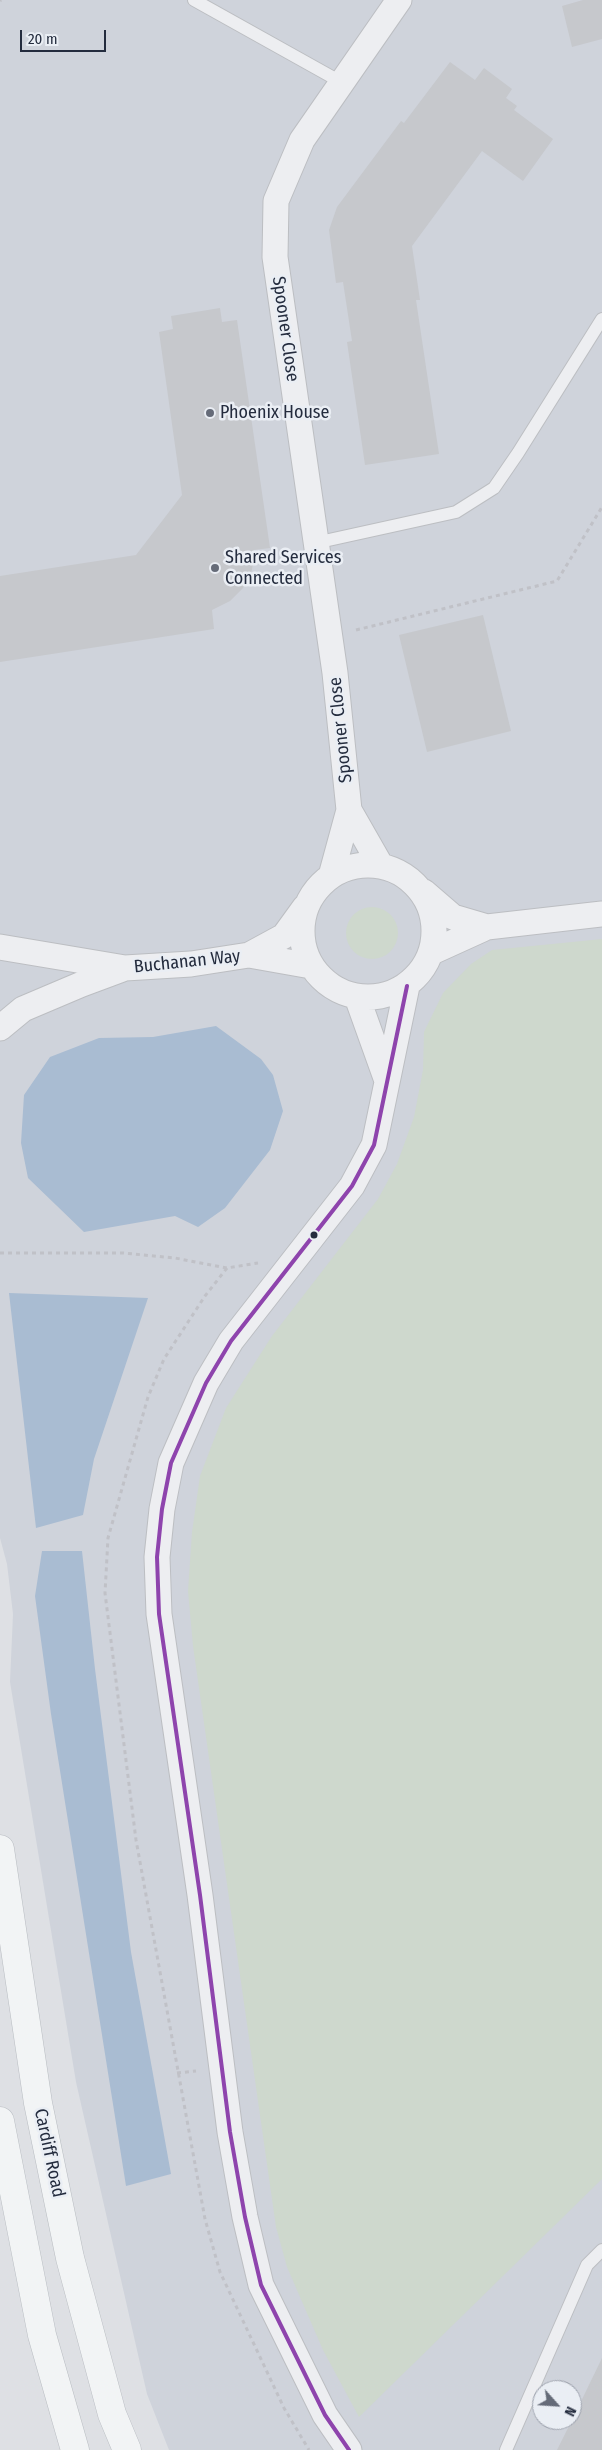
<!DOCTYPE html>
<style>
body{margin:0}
#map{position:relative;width:602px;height:2450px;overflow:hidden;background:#dee0e4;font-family:"Fira Sans Condensed",sans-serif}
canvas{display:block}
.north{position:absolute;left:532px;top:2380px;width:50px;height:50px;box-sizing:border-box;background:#eaeef4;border:1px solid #9ba0ab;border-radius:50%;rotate:116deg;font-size:14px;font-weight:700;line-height:20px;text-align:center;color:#242c3e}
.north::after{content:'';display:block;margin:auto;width:18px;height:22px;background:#656b78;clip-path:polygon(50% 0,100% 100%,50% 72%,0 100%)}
.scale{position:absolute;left:20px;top:30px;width:86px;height:22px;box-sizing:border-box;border:2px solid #242c3e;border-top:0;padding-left:6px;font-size:15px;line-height:18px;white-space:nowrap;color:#242c3e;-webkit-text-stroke:4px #eaeef4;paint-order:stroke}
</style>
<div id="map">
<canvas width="602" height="2450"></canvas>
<div class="north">N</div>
<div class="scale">20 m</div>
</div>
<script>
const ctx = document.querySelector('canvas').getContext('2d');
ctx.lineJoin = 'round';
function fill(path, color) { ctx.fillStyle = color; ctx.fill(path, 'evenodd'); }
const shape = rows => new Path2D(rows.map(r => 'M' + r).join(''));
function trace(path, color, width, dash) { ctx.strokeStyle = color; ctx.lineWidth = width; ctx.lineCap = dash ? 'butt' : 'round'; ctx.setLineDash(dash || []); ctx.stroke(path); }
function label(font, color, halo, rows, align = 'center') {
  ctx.font = font + ' "Fira Sans Condensed",sans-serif'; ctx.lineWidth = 5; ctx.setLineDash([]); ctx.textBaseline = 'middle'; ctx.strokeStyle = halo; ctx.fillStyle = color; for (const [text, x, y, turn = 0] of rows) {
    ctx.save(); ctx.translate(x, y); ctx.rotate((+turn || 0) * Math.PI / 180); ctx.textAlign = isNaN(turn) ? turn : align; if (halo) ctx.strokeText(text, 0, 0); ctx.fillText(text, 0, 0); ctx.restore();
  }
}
fill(shape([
 [0,0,602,0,602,2450,169,2450,147,2394,76,2082,10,1682,13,1614,7,1564,0,1538],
 [542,2390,572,2390,572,2420,542,2420]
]), '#cfd3db');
fill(shape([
 '346 933a26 26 0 1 1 52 0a26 26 0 1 1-52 0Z',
 [602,939,602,2179,359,2417,323,2350,287,2267,276,2227,193,1646,188,1591,192,1532,200,1476,226,1408,272,1336,378,1199,397,1164,414,1117,423,1070,424,1032,443,993,471,964,492,950]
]), '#ced8cd');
fill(shape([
 [216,1026,261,1059,273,1075,283,1111,270,1150,225,1208,198,1227,175,1216,84,1232,28,1178,21,1143,24,1095,50,1057,99,1038,153,1037],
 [9,1293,148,1298,94,1459,83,1515,36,1528],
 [42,1551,82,1551,95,1669,131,1952,171,2174,126,2186,51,1714,35,1596]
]), '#a9bcd2');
fill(shape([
 [583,0,602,0,602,39,572,47,562,6],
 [450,62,475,80,484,68,512,89,506,98,517,106,514,110,553,139,523,181,482,151,412,246,420,300,416,300,439,454,365,465,347,342,352,341,343,282,336,283,329,230,337,207,401,121,404,123],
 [220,308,222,322,237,320,270,548,254,550,252,570,243,588,230,601,212,610,214,629,0,662,0,576,136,555,182,495,159,332,173,329,171,316],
 [483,615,511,731,427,752,399,635],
 [602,2358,602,2450,557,2450,572,2420]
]), '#c6c8cc');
const lane = shape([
 [194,0,341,82],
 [315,543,456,512,494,488,518,453,602,319],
 [506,2450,587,2265,602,2250]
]);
const street = shape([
 [349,810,381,866],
 '302 931a66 66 0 1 1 132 0a66 66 0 1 1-132 0Z',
 [331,876,349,810,335,673,275,257,276,201,302,140,399,0],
 [424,892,453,917,487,927],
 [0,947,125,968,191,964,249,955,284,936,305,907],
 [432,952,487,927,602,914],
 [249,955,311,966],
 [357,997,386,1078],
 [0,1028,23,1009,82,984,125,968],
 [349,2450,325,2415,261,2285,245,2217,230,2132,200,1895,159,1614,157,1557,162,1509,171,1463,206,1383,231,1341,352,1186,374,1145,407,986]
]);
const primary = shape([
 [0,1849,38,2103,70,2258,112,2414,127,2450],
 [0,2121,42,2335,75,2450]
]);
trace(lane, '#bcbec2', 14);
trace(street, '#bcbec2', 27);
trace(primary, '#b9bdc2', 29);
trace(shape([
 [0,1,1,0],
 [356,630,557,581,602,507],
 [0,1253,123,1253,175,1258,227,1268,258,1263],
 [227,1268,205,1296,164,1359,148,1397,108,1538,105,1593,136,1840,205,2219,220,2272,284,2408,309,2450],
 [177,2073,196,2071]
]), '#c0c1c7', 3, [4, 4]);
trace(lane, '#edeef1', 12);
trace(street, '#edeef1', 25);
trace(primary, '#f2f4f5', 28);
trace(shape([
 [349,2450,325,2415,261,2285,245,2217,230,2132,200,1895,159,1614,157,1557,162,1509,171,1463,206,1383,231,1341,352,1186,374,1145,407,986]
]), '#8e44ad', 4);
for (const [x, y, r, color] of [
 [210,413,5,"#656b78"],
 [215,568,5,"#656b78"],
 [314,1235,4.5,"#242c3e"]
]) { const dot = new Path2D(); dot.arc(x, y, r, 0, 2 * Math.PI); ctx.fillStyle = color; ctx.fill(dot); trace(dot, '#eaeef4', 2); }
label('18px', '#242c3e', '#eaeef4', [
 ["Spooner Close",285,329,82],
 ["Spooner Close",341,730,-96],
 ["Buchanan Way",187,962,-6],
 ["Cardiff Road",49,2153,78]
]);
label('18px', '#242c3e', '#eaeef4', [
 ["Phoenix House",220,413],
 ["Shared Services",225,558],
 ["Connected",225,579]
], 'left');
</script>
